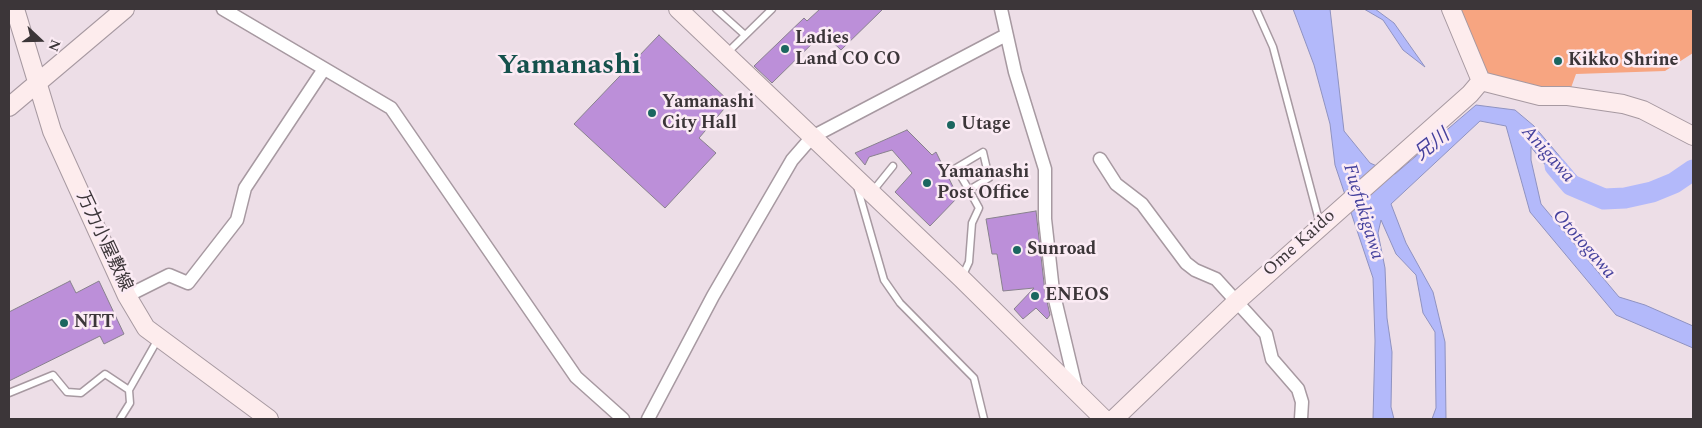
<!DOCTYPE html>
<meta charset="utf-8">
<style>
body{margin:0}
#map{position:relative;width:1702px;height:428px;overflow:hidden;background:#eddee7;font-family:Spectral,serif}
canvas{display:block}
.frame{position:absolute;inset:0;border:10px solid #3c3639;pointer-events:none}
.north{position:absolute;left:15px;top:15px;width:50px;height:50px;-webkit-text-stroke:4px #fbebf4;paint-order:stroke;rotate:111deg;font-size:14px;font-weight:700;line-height:20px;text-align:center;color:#3c3639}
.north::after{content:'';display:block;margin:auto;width:18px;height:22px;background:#3c3639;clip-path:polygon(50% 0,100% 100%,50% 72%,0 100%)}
</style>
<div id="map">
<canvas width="1702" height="428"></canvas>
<div class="frame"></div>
<div class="north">N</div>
</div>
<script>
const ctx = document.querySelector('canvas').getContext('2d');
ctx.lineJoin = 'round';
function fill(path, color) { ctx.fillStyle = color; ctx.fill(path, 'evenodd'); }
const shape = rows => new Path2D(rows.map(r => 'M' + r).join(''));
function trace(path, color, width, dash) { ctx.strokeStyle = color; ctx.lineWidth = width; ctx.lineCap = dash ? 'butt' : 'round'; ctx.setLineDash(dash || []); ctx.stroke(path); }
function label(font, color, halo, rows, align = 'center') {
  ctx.font = font + ' Spectral,"Noto Sans JP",serif'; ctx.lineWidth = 5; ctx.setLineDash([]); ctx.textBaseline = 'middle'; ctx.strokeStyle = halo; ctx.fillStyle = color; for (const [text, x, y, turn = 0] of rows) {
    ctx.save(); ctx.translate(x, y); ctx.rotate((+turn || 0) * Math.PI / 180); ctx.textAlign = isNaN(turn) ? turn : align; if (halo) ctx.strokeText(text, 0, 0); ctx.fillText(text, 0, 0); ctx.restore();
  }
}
fill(shape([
 [1452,9,1693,9,1693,53,1665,71,1576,74,1568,96,1481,81]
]), '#f7a581');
const water = shape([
 [1293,9,1330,9,1344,131,1370,163,1395,174,1476,105,1515,110,1534,126,1578,178,1571,191,1563,187,1531,147,1531,160,1541,204,1619,297,1645,305,1693,326,1693,348,1616,315,1530,212,1506,126,1480,121,1391,204,1406,243,1433,292,1445,342,1446,419,1432,419,1436,408,1435,332,1423,313,1416,275,1396,254,1381,220,1378,233,1385,268,1387,318,1392,352,1391,407,1394,419,1373,419,1375,341,1373,278,1335,165,1330,124,1314,65,1293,9],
 [1364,9,1375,9,1394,23,1425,67,1403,50,1383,20,1364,9]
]);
fill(water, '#b3b9fa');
trace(water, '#8f92c0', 1);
trace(shape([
 [1555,166,1571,185,1604,199,1625,198,1652,192,1674,183,1693,170]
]), '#b3b9fa', 21);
const building = shape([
 [820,9,883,9,841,50,823,33,772,83,754,66,804,18,807,21,820,9],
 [659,35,730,102,699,138,716,153,665,208,574,124,659,35],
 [907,130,932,155,936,152,958,197,930,226,895,192,912,173,892,150,869,157,865,165,855,153,907,130],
 [1036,211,1045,292,1050,315,1047,319,1036,308,1023,319,1014,309,1034,288,1003,291,997,254,992,254,986,219,1036,211],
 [70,281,76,293,99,281,124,334,104,344,100,336,9,381,9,312,70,281]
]);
fill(building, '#bc8fd9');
trace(building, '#88818d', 1);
const lane = shape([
 [716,9,745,35],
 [1256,9,1273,47,1320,224],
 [727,53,772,9],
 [857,186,884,280,900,303,974,378,984,419],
 [872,192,893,166],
 [962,277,969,262,972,223,979,208,969,190,956,168,983,152,989,178,969,190],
 [9,393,53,375,67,392,81,393,105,374,129,390,158,339],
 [120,419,130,403,129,390]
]);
const street = shape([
 [223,9,391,108,576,377,623,419],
 [1001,9,1015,72,1045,169,1045,219,1053,291,1077,392],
 [1100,159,1116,184,1142,204,1186,263,1195,270,1216,279,1266,334,1272,359,1298,389,1302,402,1301,419],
 [127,296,169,275,188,283,237,220,245,188,324,69],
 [648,419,713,296,792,160,812,137,1006,35]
]);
const secondary = shape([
 [15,9,52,131,127,296,146,328,269,419],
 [678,9,961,278,1104,419],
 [1451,9,1481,81],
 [9,107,125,9],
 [1114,419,1236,302,1470,94,1481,81,1540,96,1568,96,1623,104,1643,110,1693,136]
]);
trace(lane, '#a799a1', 9);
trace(street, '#a799a1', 15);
trace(secondary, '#a799a1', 20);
trace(lane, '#fff', 6);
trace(street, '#fff', 12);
trace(secondary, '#fdeced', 18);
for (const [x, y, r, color] of [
 [785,49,5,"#1b6660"],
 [1558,61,5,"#1b6660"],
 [652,113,5,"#1b6660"],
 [951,125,5,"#1b6660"],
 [927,183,5,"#1b6660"],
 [1017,250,5,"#1b6660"],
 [1035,296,5,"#1b6660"],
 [64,323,5,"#1b6660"]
]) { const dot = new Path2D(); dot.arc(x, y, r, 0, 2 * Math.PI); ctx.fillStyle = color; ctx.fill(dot); trace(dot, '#fbebf4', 2); }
label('bold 18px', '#3c3639', '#fbebf4', [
 ["Ladies",795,39],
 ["Land CO CO",795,60],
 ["Kikko Shrine",1568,61],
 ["Yamanashi",662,103],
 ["City Hall",662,124],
 ["Utage",961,125],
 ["Yamanashi",937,173],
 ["Post Office",937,194],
 ["Sunroad",1027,250],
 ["ENEOS",1045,296],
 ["NTT",74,323]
], 'left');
label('18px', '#3c3639', '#fbebf4', [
 ["万力小屋敷線",103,242,65],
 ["Ome Kaido",1300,244,-42]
]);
label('italic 19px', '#45419d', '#fbebf4', [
 ["兄川",1433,146,-38],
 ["Anigawa",1547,155,48],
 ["Fuefukigawa",1362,212,73],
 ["Ototogawa",1583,245,49]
]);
label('bold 28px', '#15514c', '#fbebf4', [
 ["Yamanashi",569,68]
]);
</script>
